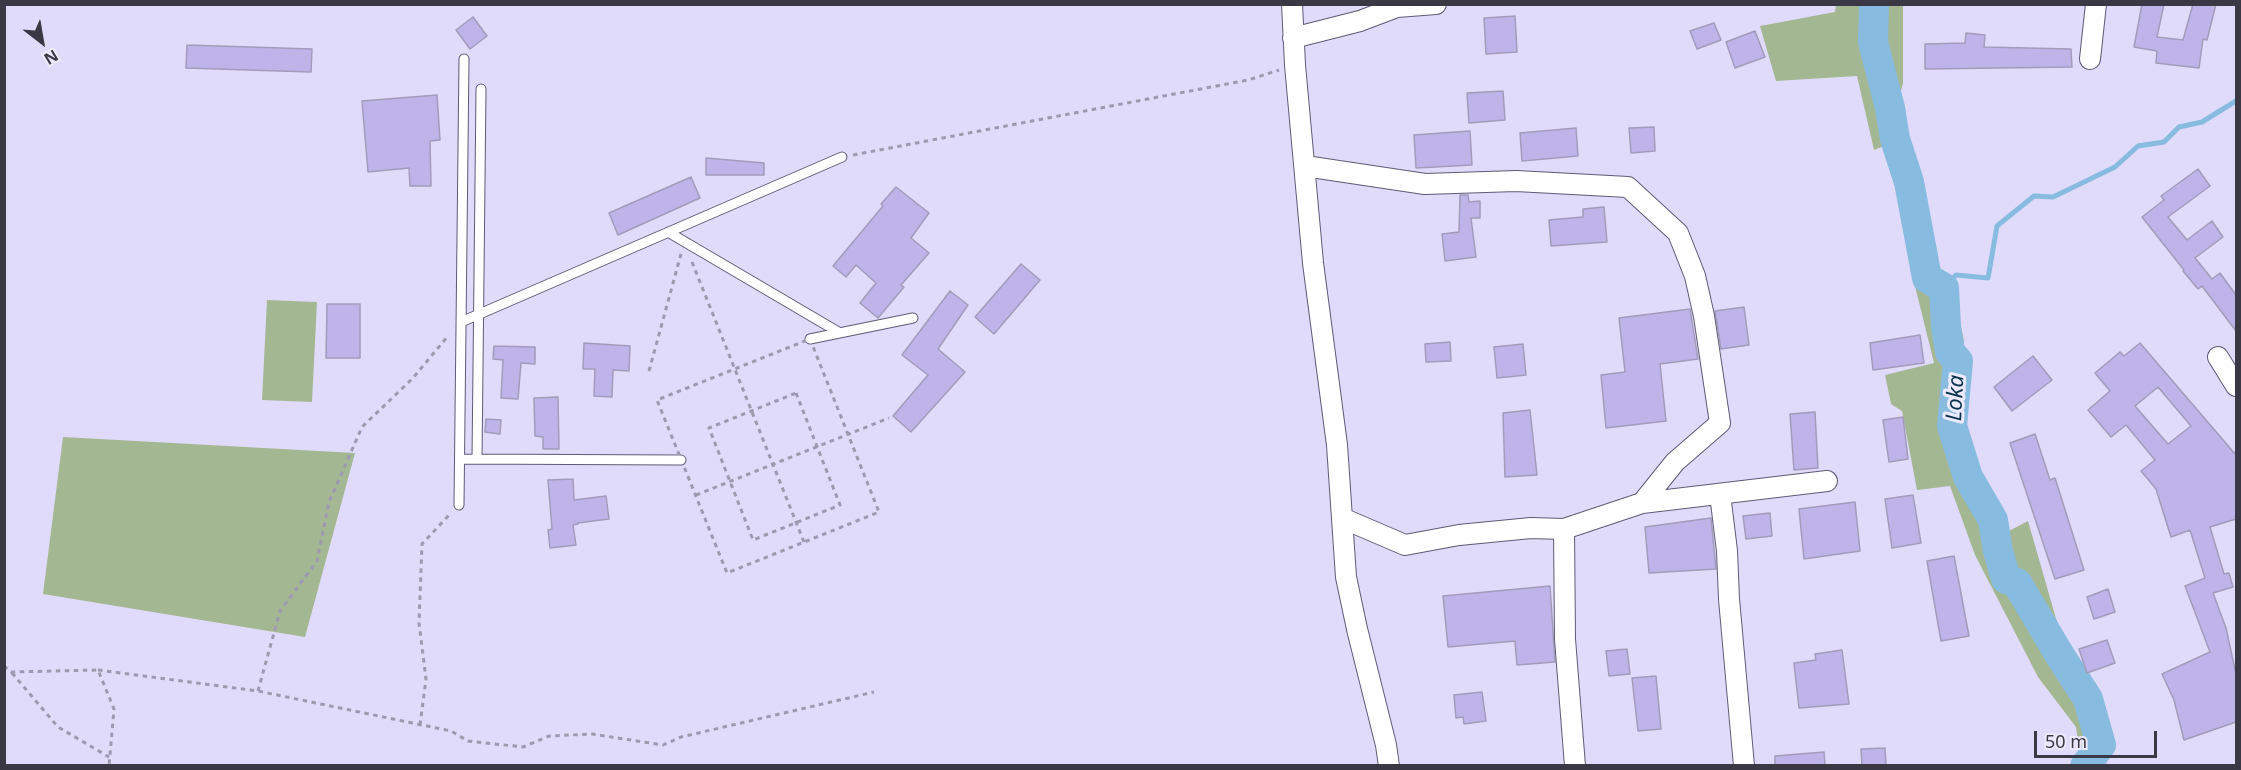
<!DOCTYPE html>
<style>
body{margin:0}
#map{position:relative;width:2241px;height:770px;overflow:hidden;background:#e1dbfb;font-family:"Noto Sans",sans-serif}
canvas{display:block}
.frame{position:absolute;inset:0;border:6px solid #3a3844;pointer-events:none}
.north{position:absolute;left:12px;top:12px;width:60px;height:60px;-webkit-text-stroke:4px #eeeafe;paint-order:stroke;rotate:149deg;font-size:16px;font-weight:700;line-height:24px;text-align:center;color:#3a3844}
.north::after{content:'';display:block;margin:auto;width:21px;height:27px;background:#3a3844;clip-path:polygon(50% 0,100% 100%,50% 72%,0 100%)}
.scale{position:absolute;left:2034px;top:731px;width:123px;height:27px;box-sizing:border-box;border:3px solid #3a3844;border-top:0;padding-left:8px;font-size:18px;line-height:21px;white-space:nowrap;color:#3a3844;-webkit-text-stroke:4px #eeeafe;paint-order:stroke}
</style>
<div id="map">
<canvas width="2241" height="770"></canvas>
<div class="frame"></div>
<div class="north">N</div>
<div class="scale">50 m</div>
</div>
<script>
const ctx = document.querySelector('canvas').getContext('2d');
ctx.lineJoin = 'round';
function fill(path, color) { ctx.fillStyle = color; ctx.fill(path, 'evenodd'); }
const shape = rows => new Path2D(rows.map(r => 'M' + r).join(''));
function trace(path, color, width, dash) { ctx.strokeStyle = color; ctx.lineWidth = width; ctx.lineCap = dash ? 'butt' : 'round'; ctx.setLineDash(dash || []); ctx.stroke(path); }
function label(font, color, halo, rows, align = 'center') {
  ctx.font = font + ' "Noto Sans",sans-serif'; ctx.lineWidth = 6; ctx.setLineDash([]); ctx.textBaseline = 'middle'; ctx.strokeStyle = halo; ctx.fillStyle = color; for (const [text, x, y, turn = 0] of rows) {
    ctx.save(); ctx.translate(x, y); ctx.rotate((+turn || 0) * Math.PI / 180); ctx.textAlign = isNaN(turn) ? turn : align; if (halo) ctx.strokeText(text, 0, 0); ctx.fillText(text, 0, 0); ctx.restore();
  }
}
fill(shape([
 [1836,5,1903,5,1903,83,1893,120,1897,141,1874,150,1857,76,1776,81,1760,26,1835,12],
 [1946,273,1955,297,1964,341,1955,382,1964,413,1970,471,2005,533,2028,521,2057,622,2079,681,2098,710,2110,740,2092,765,2072,765,2080,754,2076,727,2038,677,1975,555,1950,486,1917,490,1902,411,1891,404,1885,375,1934,363,1914,282],
 [267,300,317,302,312,402,262,400],
 [63,437,355,453,305,637,43,594]
]), '#a4b793');
trace(shape([
 [1944,288,1956,275,1988,278,1997,226,2034,196,2053,197,2115,167,2138,146,2164,142,2179,127,2202,122,2236,101]
]), '#88bbe0', 5);
trace(shape([
 [1874,4,1873,42,1890,108,1895,139,1909,182,1927,278,1944,288,1946,327,1950,352,1958,361,1952,426,1968,477,1993,520,1998,551,2006,579,2017,583,2059,654,2088,699,2101,745,2085,766]
]), '#88bbe0', 30);
const building = shape([
 [2142,4,2164,4,2157,37,2183,40,2193,4,2216,4,2207,40,2203,39,2199,68,2156,63,2157,51,2134,47,2142,4],
 [1515,16,1517,52,1486,54,1484,18,1515,16],
 [473,17,487,36,470,49,456,30,473,17],
 [1714,23,1721,40,1697,49,1690,31,1714,23],
 [1755,31,1765,57,1735,68,1726,42,1755,31],
 [1966,33,1985,35,1984,47,2071,49,2072,67,1925,69,1925,44,1965,43,1966,33],
 [187,45,312,49,311,72,186,68,187,45],
 [1503,91,1505,120,1469,123,1467,93,1503,91],
 [437,95,440,140,430,141,431,186,410,186,409,168,368,172,362,101,437,95],
 [1654,127,1655,151,1631,153,1629,128,1654,127],
 [1576,128,1578,156,1522,161,1520,133,1576,128],
 [1470,131,1472,165,1416,168,1414,135,1470,131],
 [706,158,764,163,764,175,706,175,706,158],
 [2198,169,2210,186,2168,217,2187,240,2212,221,2223,237,2195,258,2212,279,2220,273,2236,295,2236,331,2202,286,2198,289,2183,271,2184,270,2142,217,2164,200,2161,196,2198,169],
 [691,177,700,198,618,235,609,213,691,177],
 [896,187,929,213,911,238,929,253,901,285,904,287,878,318,860,303,876,283,856,265,846,277,833,266,883,206,881,204,896,187],
 [1460,195,1468,195,1469,202,1480,201,1480,218,1471,218,1476,257,1445,261,1442,234,1459,232,1460,195],
 [1604,207,1607,242,1551,246,1549,220,1583,217,1583,209,1604,207],
 [1021,264,1040,280,994,334,975,317,1021,264],
 [950,291,968,305,938,349,965,372,911,432,893,416,928,375,902,355,950,291],
 [327,304,360,304,360,358,326,358,327,304],
 [1744,307,1749,345,1721,349,1715,311,1744,307],
 [1690,309,1698,359,1660,364,1666,421,1606,428,1601,375,1625,372,1619,318,1690,309],
 [1920,335,1924,363,1873,370,1870,343,1920,335],
 [1450,342,1451,361,1426,362,1425,344,1450,342],
 [584,343,630,346,629,371,613,370,612,397,594,396,595,369,583,369,584,343],
 [2140,343,2236,455,2236,519,2210,527,2224,574,2229,573,2233,587,2213,593,2226,628,2236,674,2236,722,2184,740,2174,700,2162,674,2210,652,2185,586,2205,578,2190,530,2171,537,2156,489,2141,471,2155,460,2126,425,2111,437,2088,410,2110,391,2095,373,2120,352,2124,356,2140,343],
 [2158,387,2191,426,2168,444,2135,406,2158,387],
 [1523,344,1526,375,1497,378,1494,347,1523,344],
 [494,346,535,347,535,364,521,363,518,399,501,398,503,360,493,359,494,346],
 [2033,356,2052,380,2012,411,1994,387,2033,356],
 [558,397,559,449,543,449,543,437,535,436,534,398,558,397],
 [1530,410,1537,475,1505,477,1503,413,1530,410],
 [1815,412,1818,468,1794,470,1790,414,1815,412],
 [1903,417,1908,459,1889,462,1883,420,1903,417],
 [486,419,501,420,500,434,485,432,486,419],
 [2035,434,2050,480,2055,478,2084,570,2055,579,2010,443,2035,434],
 [573,479,574,500,606,496,609,519,578,523,578,524,573,525,576,545,550,548,548,530,552,529,548,480,573,479],
 [1913,495,1921,543,1892,548,1885,499,1913,495],
 [1855,502,1860,551,1804,559,1799,509,1855,502],
 [1770,513,1772,536,1746,539,1743,516,1770,513],
 [1711,518,1716,569,1649,573,1645,527,1711,518],
 [1954,556,1969,636,1941,641,1927,561,1954,556],
 [1550,586,1555,662,1517,665,1515,641,1448,647,1443,596,1550,586],
 [2108,589,2115,612,2094,619,2087,597,2108,589],
 [2107,640,2115,663,2087,673,2079,649,2107,640],
 [1627,649,1630,674,1609,676,1606,651,1627,649],
 [1842,650,1849,704,1799,708,1794,663,1816,660,1815,654,1842,650],
 [1656,676,1661,729,1638,731,1632,678,1656,676],
 [1482,692,1486,721,1464,724,1463,717,1456,718,1454,695,1482,692],
 [1885,748,1886,765,1862,765,1861,749,1885,748],
 [1824,752,1825,765,1775,765,1775,756,1824,752]
]);
fill(building, '#beb4ea');
trace(building, '#a19cba', 1.5);
const service = shape([
 [668,232,840,333],
 [461,322,842,157],
 [810,339,913,318],
 [460,459,681,460],
 [477,459,481,89],
 [459,505,464,59]
]);
const minor = shape([
 [1292,4,1295,65,1313,263,1337,445,1346,577,1357,629,1386,745,1389,766],
 [1293,38,1360,21,1397,7,1436,4],
 [2090,59,2096,4],
 [1305,166,1425,184,1516,181,1628,187,1678,233,1695,276,1704,316,1720,423,1675,462,1642,503],
 [2218,357,2236,386],
 [1720,494,1727,551,1729,599,1744,766],
 [1342,518,1405,545,1459,535,1531,528,1564,529,1642,503,1827,481],
 [1564,529,1565,639,1575,766]
]);
trace(service, '#5f5a75', 11);
trace(minor, '#5f5a75', 22);
trace(shape([
 [853,155,1248,80,1279,70],
 [692,262,804,542],
 [810,339,879,512,727,573,657,400,810,339],
 [649,371,681,254],
 [796,393,840,505,753,540,709,428,796,393],
 [696,495,889,418],
 [4,666,11,672,98,670,114,709,109,766],
 [98,670,258,691,451,731,468,741,523,747,549,736,592,734,663,745,681,737,874,692],
 [12,673,58,727,109,757],
 [258,691,280,611,317,561,329,502,362,427,413,378,448,336],
 [420,725,426,679,419,623,422,544,450,514]
]), '#9d99b1', 3, [4.5, 4.5]);
trace(service, '#fff', 9);
trace(minor, '#fff', 20);
label('italic 22px', '#09334c', '#eeeafe', [
 ["Loka",1956,398,-87]
]);
</script>
